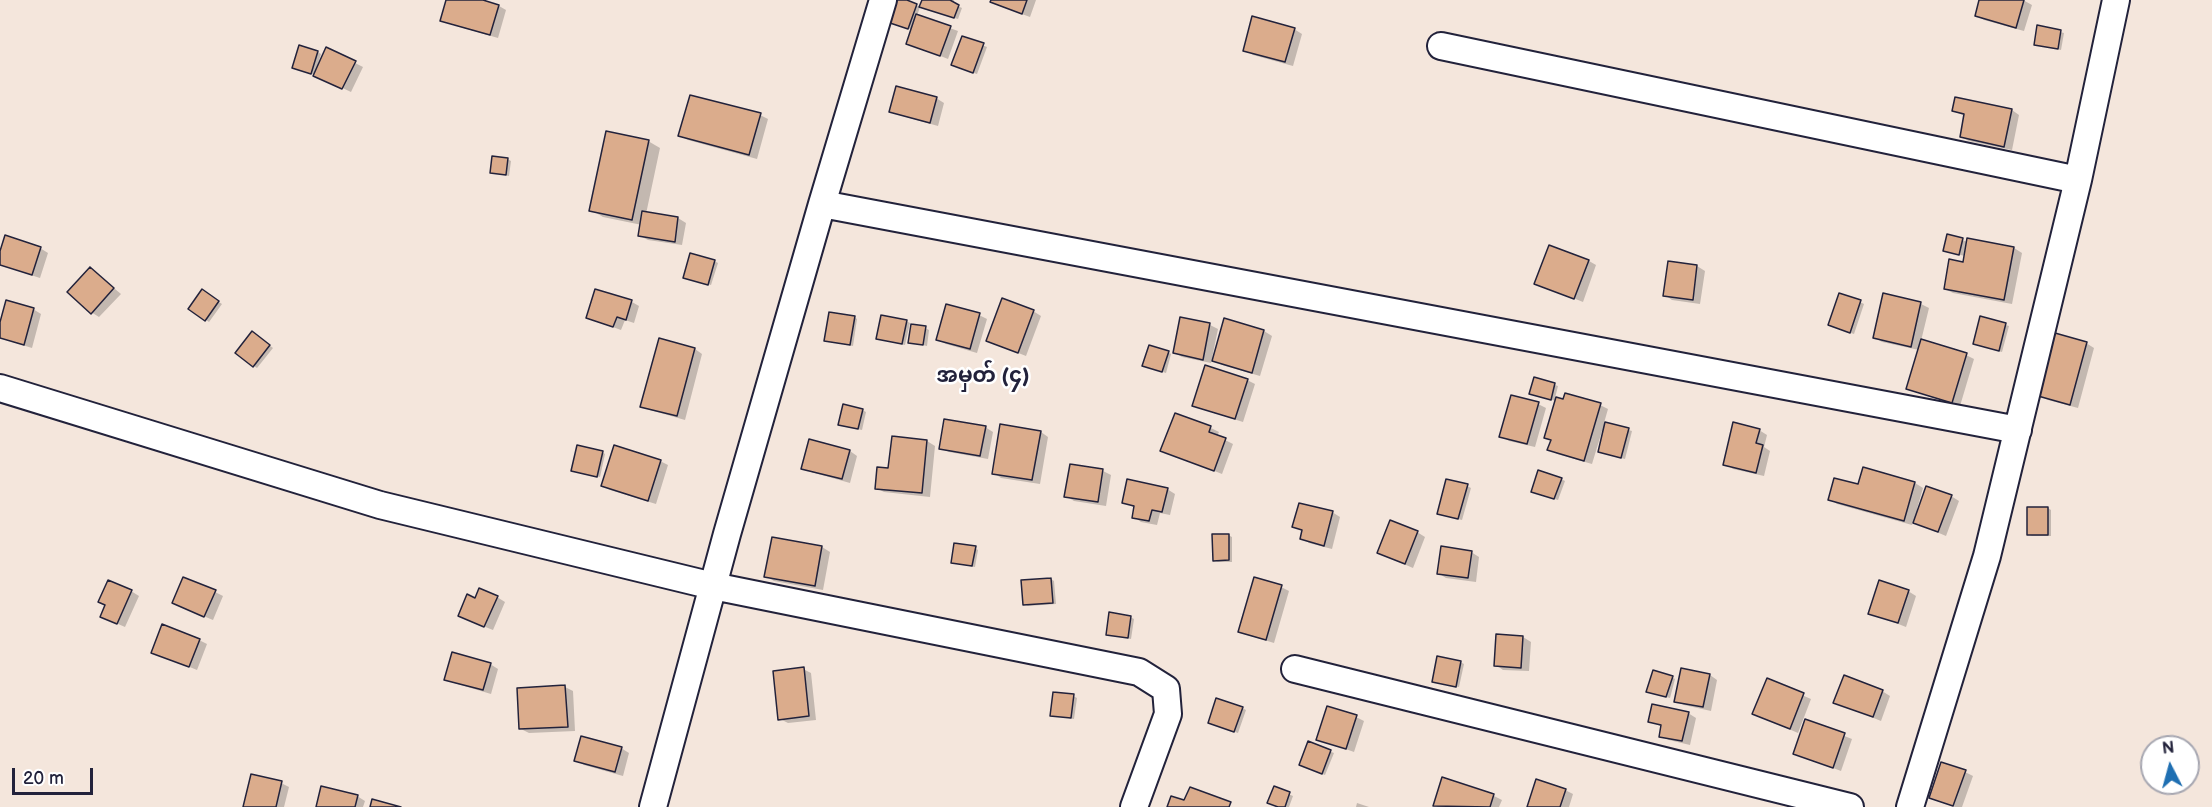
<!DOCTYPE html>
<meta charset="utf-8">
<style>
body{margin:0}
#map{position:relative;width:2212px;height:807px;overflow:hidden;background:#f4e6dc;font-family:"Balsamiq Sans",sans-serif}
canvas{display:block}
.north{position:absolute;left:2140px;top:735px;width:60px;height:60px;box-sizing:border-box;background:#fff;border:2px solid #a7a7b1;border-radius:50%;rotate:354deg;font-size:16px;font-weight:700;line-height:24px;text-align:center;color:#22223b}
.north::after{content:'';display:block;margin:auto;width:21px;height:27px;background:#1f6fb2;clip-path:polygon(50% 0,100% 100%,50% 72%,0 100%)}
.scale{position:absolute;left:12px;top:768px;width:81px;height:27px;box-sizing:border-box;border:3px solid #22223b;border-top:0;padding-left:8px;font-size:18px;line-height:21px;white-space:nowrap;color:#22223b;-webkit-text-stroke:4px #fff;paint-order:stroke}
</style>
<div id="map">
<canvas width="2212" height="807"></canvas>
<div class="north">N</div>
<div class="scale">20 m</div>
</div>
<script>
const ctx = document.querySelector('canvas').getContext('2d');
ctx.lineJoin = 'round';
function fill(path, color) { ctx.fillStyle = color; ctx.fill(path, 'evenodd'); }
const shape = rows => new Path2D(rows.map(r => 'M' + r).join(''));
function trace(path, color, width, dash) { ctx.strokeStyle = color; ctx.lineWidth = width; ctx.lineCap = dash ? 'butt' : 'round'; ctx.setLineDash(dash || []); ctx.stroke(path); }
function label(font, color, halo, rows, align = 'center') {
  ctx.font = font + ' "Balsamiq Sans","Noto Sans Myanmar",sans-serif'; ctx.lineWidth = 5; ctx.setLineDash([]); ctx.textBaseline = 'middle'; ctx.strokeStyle = halo; ctx.fillStyle = color; for (const [text, x, y, turn = 0] of rows) {
    ctx.save(); ctx.translate(x, y); ctx.rotate((+turn || 0) * Math.PI / 180); ctx.textAlign = isNaN(turn) ? turn : align; if (halo) ctx.strokeText(text, 0, 0); ctx.fillText(text, 0, 0); ctx.restore();
  }
}
fill(shape([
 [448,0,478,0,499,6,506,10,498,38,450,24,442,20],
 [896,0,902,0,920,7,917,16,958,31,948,59,908,43,912,30,892,23],
 [923,0,954,0,953,4,962,8,958,19,924,9],
 [992,0,1036,0,1030,17,1000,6],
 [1981,0,2023,0,2032,5,2024,31,1984,20,1976,15],
 [2038,27,2064,33,2061,50,2035,44],
 [1294,29,1302,34,1293,66,1253,55,1245,50],
 [963,38,987,47,977,74,957,67],
 [318,52,321,54,318,64,320,64,355,63,363,67,351,92,315,75,297,69],
 [936,98,944,103,938,126,899,115,891,111],
 [2012,110,2019,115,2012,150,1969,141,1961,137,1965,116,1953,111],
 [760,115,768,119,757,159,688,140,680,136],
 [648,141,660,148,646,214,678,218,686,223,682,245,648,240,640,236,642,225,603,217,591,210],
 [507,159,511,161,509,176,491,172],
 [1948,236,1968,242,1968,240,2014,248,2022,253,2012,304,1953,293,1945,289,1964,264,1965,256,1948,252],
 [40,248,48,253,40,278,0,265,0,256],
 [714,261,718,263,711,285,688,279],
 [1589,261,1596,265,1583,302,1536,283],
 [1669,262,1697,266,1705,271,1700,304,1672,300,1665,295],
 [91,269,121,294,99,317,91,312],
 [202,291,222,304,209,322,190,308],
 [1885,295,1921,304,1929,308,1921,341,1966,355,1974,359,1960,406,1915,392,1907,388,1919,350,1882,342,1874,337],
 [632,302,639,306,634,323,625,320,621,330,588,318],
 [1860,302,1864,304,1854,334,1833,327],
 [33,309,41,314,32,348,0,338,0,328],
 [1033,311,1041,316,1026,356,988,341],
 [979,315,987,319,977,353,946,344,938,340],
 [854,317,857,319,853,346,826,340],
 [1981,318,2009,326,2002,352,1975,344],
 [1181,319,1210,325,1218,329,1211,363,1182,357,1174,352],
 [1226,320,1264,331,1272,336,1260,376,1222,365,1214,360],
 [906,321,910,323,905,345,878,339],
 [925,328,929,330,927,346,910,342],
 [256,335,273,348,257,368,254,366],
 [2086,343,2094,348,2078,408,2048,400,2040,396],
 [695,349,702,354,685,420,650,410,642,406],
 [1168,352,1171,354,1166,373,1144,366],
 [1535,379,1558,386,1555,398,1564,401,1600,405,1608,409,1604,423,1632,431,1625,459,1603,453,1604,432,1602,431,1592,464,1557,454,1549,449,1552,441,1545,437,1556,401,1535,395],
 [1247,380,1255,384,1243,422,1202,409,1194,405],
 [1538,404,1546,408,1535,447,1509,441,1501,436],
 [862,410,866,412,862,430,843,426],
 [1176,415,1211,428,1219,432,1217,436,1233,444,1222,474,1162,450],
 [985,427,993,432,988,459,949,452,941,448],
 [1759,430,1767,435,1764,447,1770,451,1764,476,1733,469,1725,464],
 [1041,432,1048,437,1040,484,1001,478,994,473],
 [927,441,935,446,930,497,884,492,876,488,890,470],
 [850,451,857,456,850,483,811,472,803,468],
 [602,452,605,454,600,477,576,472],
 [660,461,668,465,656,504,610,490,603,486],
 [1071,466,1103,471,1111,475,1106,506,1074,501,1066,496],
 [1864,469,1915,483,1923,488,1917,509,1919,510,1951,496,1959,501,1946,536,1913,522,1912,525,1837,504,1830,499,1859,486],
 [1561,479,1565,481,1558,500,1536,493],
 [1467,486,1471,488,1462,520,1442,515],
 [1167,489,1175,494,1170,515,1160,513,1157,525,1141,522,1134,517,1135,508,1124,502],
 [2048,508,2051,510,2051,536,2032,536,2028,534],
 [1332,512,1340,517,1332,549,1309,543,1302,538,1302,531,1294,527],
 [1417,532,1425,537,1413,568,1378,553],
 [1228,535,1232,537,1232,562,1218,562,1214,560],
 [773,539,822,547,830,552,823,590,774,581,766,576],
 [975,548,978,550,975,567,952,563],
 [1471,552,1479,557,1476,582,1446,578,1438,573],
 [1051,579,1054,581,1056,604,1028,606,1024,604],
 [1281,587,1289,591,1274,643,1248,635,1240,631],
 [131,591,139,596,125,627,109,620],
 [1908,591,1916,596,1906,627,1870,613],
 [215,592,223,596,213,620,182,607],
 [497,597,505,602,493,630,468,620,475,600],
 [1130,617,1134,619,1131,639,1108,634],
 [1523,637,1531,642,1529,671,1503,670,1496,665],
 [199,640,207,644,197,670,153,652],
 [1460,662,1464,664,1459,687,1437,683],
 [490,664,498,669,491,694,454,683,446,679],
 [803,669,811,673,816,720,788,723,780,719],
 [1710,675,1717,680,1711,711,1684,705,1676,701],
 [1672,677,1675,679,1670,698,1652,693],
 [1767,680,1811,699,1798,733,1761,717],
 [565,687,573,691,575,731,529,733,521,729],
 [1882,691,1890,696,1881,721,1835,702],
 [1073,696,1077,698,1074,719,1051,715],
 [1242,708,1246,710,1238,733,1213,724],
 [1688,713,1696,718,1690,745,1669,740,1661,736,1662,727,1650,721],
 [1356,717,1364,721,1354,752,1318,739],
 [1806,721,1852,739,1841,771,1794,753],
 [1309,743,1334,753,1325,775,1304,766],
 [621,748,629,753,623,776,584,765,576,760],
 [1965,772,1973,776,1962,807,1955,807,1931,797],
 [1443,779,1494,796,1502,800,1499,807,1438,807,1435,805],
 [281,783,289,787,284,807,245,807],
 [1274,788,1293,796,1289,807,1280,807],
 [1565,790,1573,794,1569,807,1528,807],
 [357,796,365,801,363,807,318,807],
 [1357,803,1369,807,1356,807]
]), '#0003');
const building = shape([
 [446,0,483,0,499,5,490,35,440,21,446,0],
 [895,0,907,0,917,4,908,29,887,22,895,0],
 [922,0,950,0,959,5,954,18,919,7,922,0],
 [991,0,1027,0,1022,14,990,2,991,0],
 [1979,0,2024,0,2016,28,1975,16,1979,0],
 [916,14,951,26,940,56,906,44,916,14],
 [1252,16,1295,28,1285,62,1243,51,1252,16],
 [2037,25,2061,30,2058,49,2034,45,2037,25],
 [962,36,984,43,973,73,951,65,962,36],
 [299,45,318,51,311,74,292,68,299,45],
 [326,47,356,61,342,89,313,76,326,47],
 [896,86,937,97,930,123,889,112,896,86],
 [690,95,761,113,749,155,678,136,690,95],
 [1955,97,2012,109,2004,147,1960,137,1964,114,1952,111,1955,97],
 [606,131,649,140,632,220,589,211,606,131],
 [492,156,508,158,506,175,490,173,492,156],
 [642,211,678,217,675,242,638,236,642,211],
 [1947,234,1963,238,1959,255,1943,251,1947,234],
 [5,235,41,247,32,275,0,265,0,251,5,235],
 [1967,238,2014,247,2004,300,1944,289,1949,259,1963,262,1967,238],
 [1549,245,1589,260,1574,299,1534,284,1549,245],
 [690,253,715,260,708,285,683,278,690,253],
 [1668,261,1697,265,1693,300,1663,296,1668,261],
 [90,267,114,288,91,314,67,292,90,267],
 [202,289,219,301,205,321,188,309,202,289],
 [595,289,632,300,626,320,617,317,613,327,586,318,595,289],
 [1839,293,1861,300,1850,333,1828,325,1839,293],
 [1883,293,1921,302,1911,347,1873,338,1883,293],
 [1002,298,1034,310,1018,353,986,341,1002,298],
 [6,300,34,308,24,345,0,338,0,322,6,300],
 [946,304,980,313,970,349,936,340,946,304],
 [829,312,855,316,850,345,824,341,829,312],
 [881,315,907,320,902,344,876,339,881,315],
 [1980,316,2006,323,1999,351,1973,344,1980,316],
 [1180,317,1210,323,1203,360,1173,353,1180,317],
 [1224,318,1264,330,1252,373,1212,361,1224,318],
 [911,324,926,326,923,345,908,343,911,324],
 [252,331,270,345,253,367,235,353,252,331],
 [2055,333,2087,342,2070,405,2038,396,2055,333],
 [659,338,695,348,677,416,640,407,659,338],
 [1921,339,1967,353,1952,403,1906,389,1921,339],
 [1149,345,1169,351,1162,372,1142,366,1149,345],
 [1205,365,1248,379,1235,419,1192,406,1205,365],
 [1534,377,1555,383,1551,400,1529,394,1534,377],
 [1565,393,1601,403,1584,461,1547,450,1551,440,1544,438,1556,397,1563,399,1565,393],
 [1511,395,1539,402,1527,444,1499,437,1511,395],
 [843,404,863,409,858,429,838,425,843,404],
 [1175,413,1211,426,1209,432,1226,438,1214,471,1160,451,1175,413],
 [944,419,986,426,980,456,939,449,944,419],
 [1605,422,1629,428,1621,458,1598,452,1605,422],
 [1733,422,1760,429,1756,443,1763,445,1756,473,1723,465,1733,422],
 [1000,424,1041,431,1032,480,992,474,1000,424],
 [892,436,927,440,922,493,875,489,877,467,888,468,892,436],
 [809,439,850,450,842,479,801,469,809,439],
 [577,445,603,451,597,477,571,471,577,445],
 [614,445,661,460,648,501,601,486,614,445],
 [1070,464,1103,469,1098,502,1064,497,1070,464],
 [1863,467,1915,482,1904,521,1828,500,1834,478,1858,484,1863,467],
 [1538,470,1562,478,1554,499,1531,492,1538,470],
 [1127,479,1168,488,1162,512,1152,510,1149,521,1132,518,1134,506,1122,503,1127,479],
 [1446,479,1468,484,1458,519,1437,514,1446,479],
 [1926,486,1952,495,1938,532,1913,523,1926,486],
 [1299,503,1333,511,1324,546,1300,539,1302,530,1292,527,1299,503],
 [2027,507,2048,507,2048,535,2027,535,2027,507],
 [1390,520,1418,531,1405,564,1377,553,1390,520],
 [1212,534,1229,534,1229,560,1213,561,1212,534],
 [772,537,822,546,815,586,764,577,772,537],
 [954,543,976,546,972,566,951,563,954,543],
 [1441,546,1472,551,1468,578,1437,574,1441,546],
 [183,577,216,590,204,617,172,603,183,577],
 [1254,577,1282,585,1266,640,1238,632,1254,577],
 [1051,578,1053,603,1023,605,1021,580,1051,578],
 [108,580,132,590,117,624,100,617,105,605,98,602,108,580],
 [1879,580,1909,590,1898,623,1868,614,1879,580],
 [479,588,498,596,484,627,458,616,467,594,475,598,479,588],
 [1109,612,1131,616,1128,638,1106,635,1109,612],
 [162,624,200,639,189,667,151,653,162,624],
 [1496,634,1523,636,1521,668,1494,666,1496,634],
 [452,652,491,663,483,690,444,680,452,652],
 [1437,656,1461,661,1456,687,1432,682,1437,656],
 [804,667,809,716,778,720,773,671,804,667],
 [1681,668,1710,674,1703,707,1674,702,1681,668],
 [1653,670,1673,676,1666,697,1646,692,1653,670],
 [1844,675,1883,690,1873,717,1833,703,1844,675],
 [1767,678,1804,693,1790,729,1752,714,1767,678],
 [565,685,568,727,519,729,517,688,565,685],
 [1053,692,1074,694,1071,718,1050,716,1053,692],
 [1216,698,1243,707,1234,732,1208,723,1216,698],
 [1652,704,1689,712,1682,741,1659,737,1661,725,1648,722,1652,704],
 [1327,706,1357,715,1346,749,1316,740,1327,706],
 [1805,719,1845,733,1833,768,1793,754,1805,719],
 [581,736,622,747,615,772,574,761,581,736],
 [1308,741,1331,750,1322,774,1299,765,1308,741],
 [1941,762,1966,770,1953,806,1929,798,1941,762],
 [251,774,282,781,276,807,243,807,251,774],
 [1442,777,1494,794,1490,807,1433,806,1442,777],
 [1536,779,1566,789,1560,807,1527,807,1536,779],
 [321,786,358,795,355,807,316,807,321,786],
 [1274,786,1290,792,1285,807,1278,807,1267,803,1274,786],
 [1190,787,1231,802,1229,807,1167,807,1171,796,1184,800,1190,787],
 [372,799,401,807,370,807,372,799]
]);
fill(building, '#dbac8c');
trace(building, '#22223b', 1.5);
const street = shape([
 [1441,46,2078,180],
 [822,204,2018,430],
 [0,388,380,505,713,586,1139,672,1166,689,1168,714,1134,807],
 [1295,669,1850,807],
 [653,807,727,534,822,204,883,0],
 [1910,807,1987,556,2078,180,2116,0]
]);
trace(street, '#22223b', 30);
trace(street, '#fff', 26);
label('bold 21px', '#22223b', '#fff', [
 ["အမှတ် (၄)",983,377]
]);
</script>
